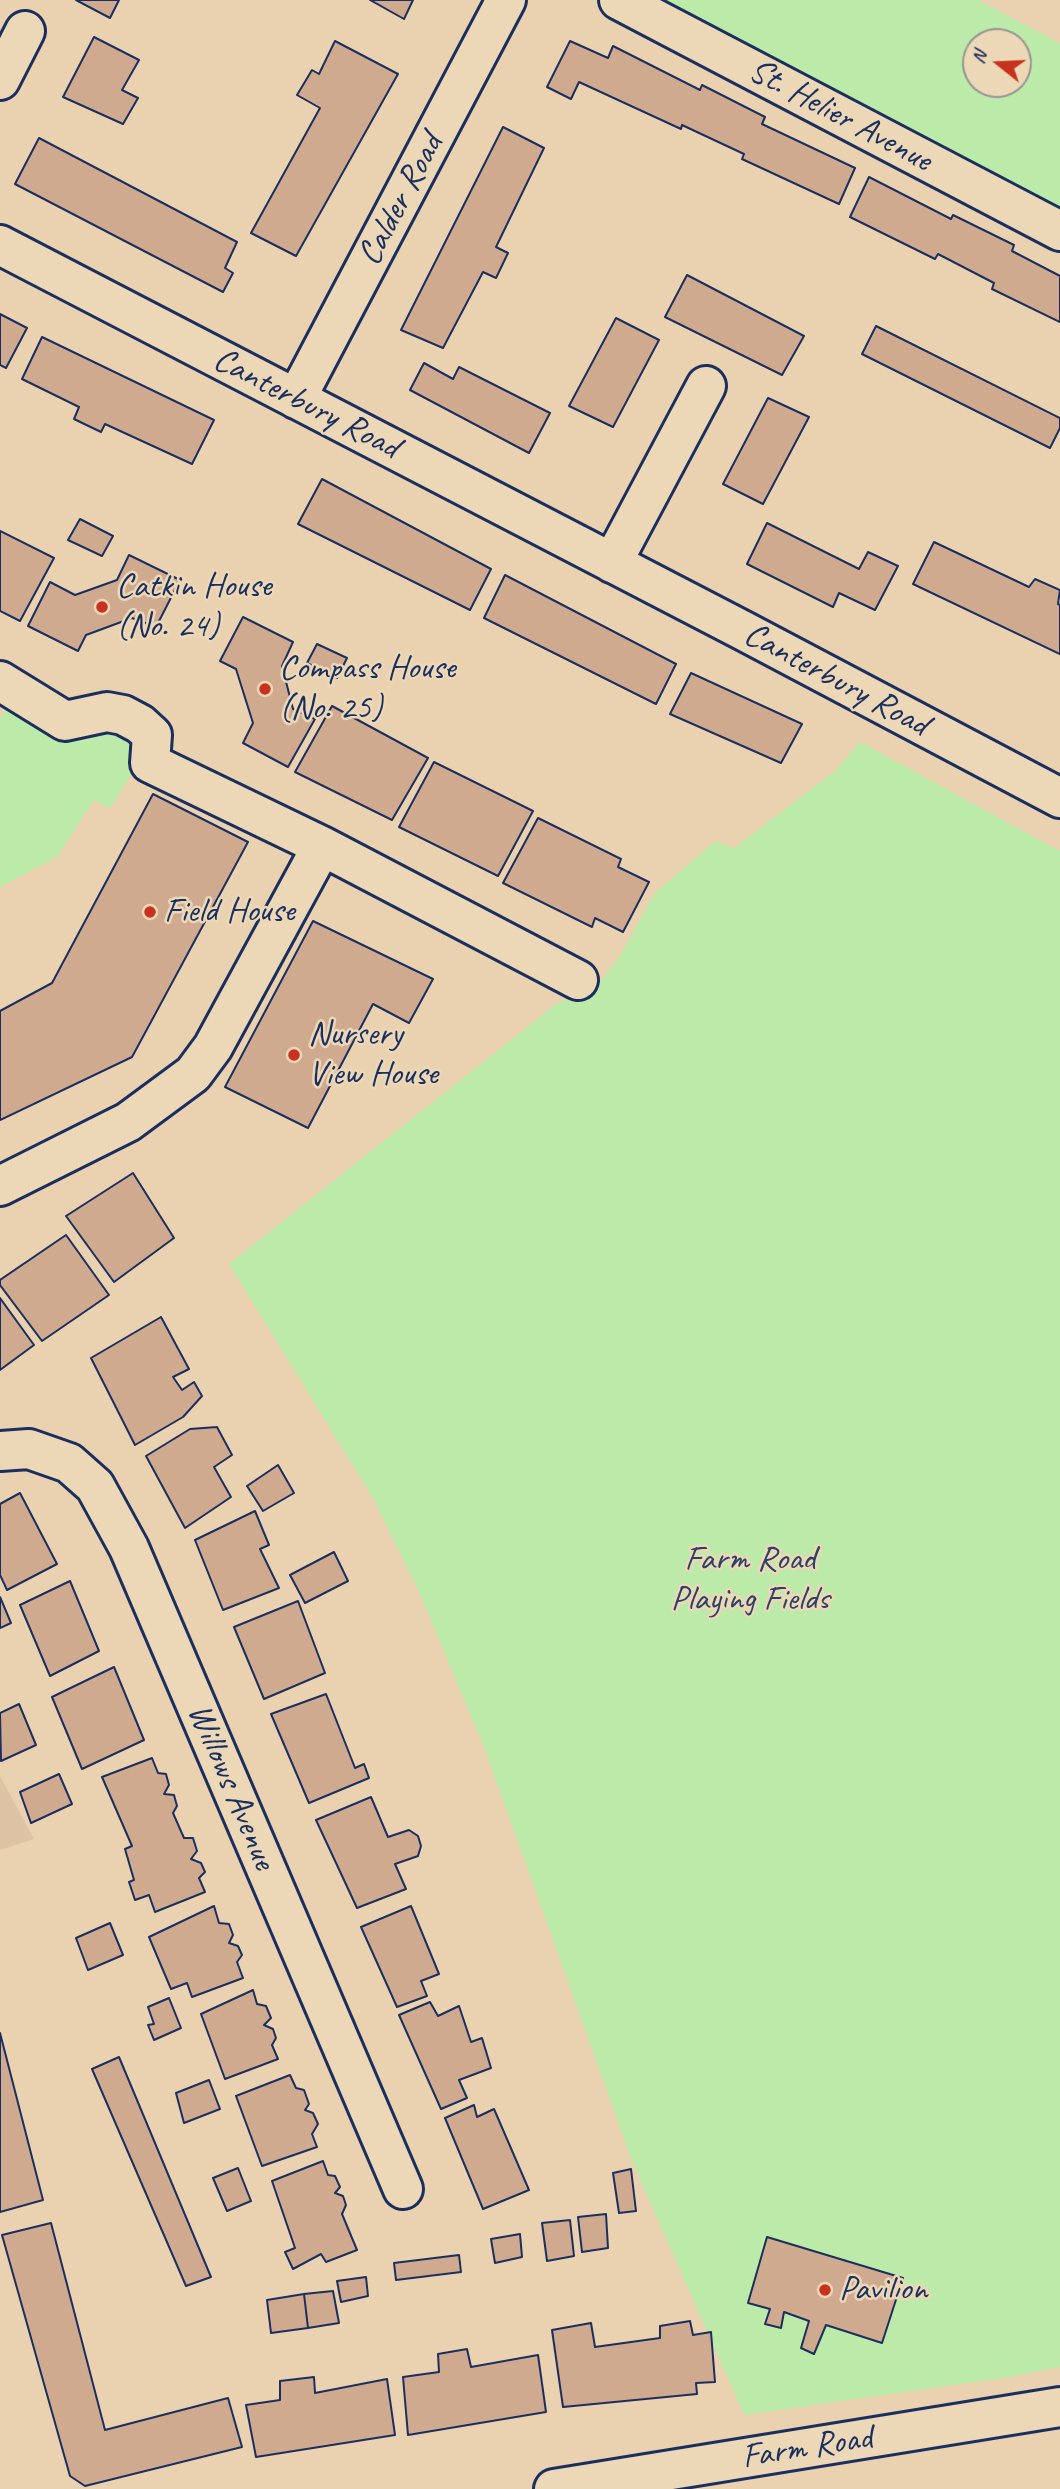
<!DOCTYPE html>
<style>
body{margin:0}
#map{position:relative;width:1060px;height:2489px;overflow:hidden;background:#ead1af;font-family:Caveat,sans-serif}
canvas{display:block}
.north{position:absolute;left:962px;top:28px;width:70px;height:70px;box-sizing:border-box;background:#ecd7b6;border:2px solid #989493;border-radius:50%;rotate:288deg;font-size:19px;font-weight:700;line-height:28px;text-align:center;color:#1b2f5e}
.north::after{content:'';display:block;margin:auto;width:24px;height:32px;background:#c8321e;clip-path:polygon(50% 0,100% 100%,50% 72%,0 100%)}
</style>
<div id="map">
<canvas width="1060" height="2489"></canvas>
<div class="north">N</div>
</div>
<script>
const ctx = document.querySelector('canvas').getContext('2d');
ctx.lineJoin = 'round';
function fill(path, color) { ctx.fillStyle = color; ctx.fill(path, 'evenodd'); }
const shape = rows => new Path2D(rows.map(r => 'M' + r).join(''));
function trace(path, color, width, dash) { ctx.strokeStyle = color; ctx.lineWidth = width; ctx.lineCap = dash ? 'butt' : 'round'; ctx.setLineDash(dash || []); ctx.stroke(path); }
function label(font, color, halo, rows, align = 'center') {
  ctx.font = font + ' Caveat,sans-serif'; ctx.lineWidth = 5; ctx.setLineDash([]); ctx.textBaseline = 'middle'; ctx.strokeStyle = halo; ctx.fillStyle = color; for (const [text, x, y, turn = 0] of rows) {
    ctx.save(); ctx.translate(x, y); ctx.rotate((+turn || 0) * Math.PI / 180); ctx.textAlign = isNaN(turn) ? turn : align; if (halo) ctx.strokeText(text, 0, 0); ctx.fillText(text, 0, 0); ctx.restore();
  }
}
fill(shape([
 [0,1776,34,1839,0,1850]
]), '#dec2a4');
fill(shape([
 [656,0,978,0,1060,43,1060,218],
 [976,42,1018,42,1018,84,976,84],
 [12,699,109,723,139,740,141,759,110,808,94,800,57,857,0,887,0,719],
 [860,742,1060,851,1060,2367,1010,2377,744,2415,632,2161,484,1747,419,1592,373,1498,229,1264,555,1005,602,980,621,954,655,893,715,841,734,848,835,771]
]), '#bbeaa9');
const building = shape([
 [76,0,119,0,110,18,76,0],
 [370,0,413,0,404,19,370,0],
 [94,37,139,60,122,90,138,98,123,124,63,97,94,37],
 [335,41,398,74,296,256,251,233,320,108,297,95,312,70,319,74,335,41],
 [570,41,608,58,613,46,700,90,702,85,765,117,762,124,855,168,839,204,742,159,744,154,682,125,681,129,579,82,571,99,547,87,570,41],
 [503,127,544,148,496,247,508,253,496,278,483,272,443,348,401,330,503,127],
 [39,138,237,242,225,268,233,273,223,292,15,184,39,138],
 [869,177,951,219,953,215,1014,245,1012,251,1060,276,1060,322,992,289,994,283,938,254,935,259,850,217,869,177],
 [687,275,804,336,782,375,665,317,687,275],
 [0,314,27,328,6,368,0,365,0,314],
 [616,318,659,340,613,427,569,406,616,318],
 [876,326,1060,418,1060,428,1050,448,862,354,876,326],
 [42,337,214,420,192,464,105,424,101,432,74,419,79,407,22,379,42,337],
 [424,363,453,379,459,367,550,413,529,453,410,390,424,363],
 [768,398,809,417,763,504,723,484,768,398],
 [322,479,491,569,470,610,298,524,322,479],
 [80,519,113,536,102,556,68,540,80,519],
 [767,523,859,569,868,552,898,566,875,610,839,593,833,607,747,564,767,523],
 [0,531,54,558,20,621,0,611,0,531],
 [934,542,1029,587,1035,579,1060,590,1058,604,1060,605,1060,654,913,584,934,542],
 [129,555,180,580,156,627,132,618,86,635,78,651,28,626,50,582,75,595,117,580,129,555],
 [505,575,676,664,656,704,484,618,505,575],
 [243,617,293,642,282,666,293,709,315,719,288,767,243,743,253,723,236,669,220,661,243,617],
 [317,644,347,658,337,678,307,663,317,644],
 [691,673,802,724,781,763,670,714,691,673],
 [332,706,428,758,392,820,295,772,332,706],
 [434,762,533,811,498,876,399,827,434,762],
 [153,794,248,842,132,1057,0,1120,0,1011,52,983,153,794],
 [538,818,621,859,618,867,649,882,623,932,595,918,592,927,503,883,538,818],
 [313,921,433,979,409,1023,373,1004,308,1128,225,1087,313,921],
 [133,1173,174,1238,114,1282,66,1216,133,1173],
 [66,1235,109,1295,42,1341,0,1285,0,1280,66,1235],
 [0,1298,34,1345,0,1370,0,1298],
 [161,1317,189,1369,173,1377,182,1390,194,1382,202,1396,183,1417,135,1445,91,1358,161,1317],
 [217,1427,232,1455,214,1467,231,1497,185,1528,146,1456,190,1429,217,1427],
 [278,1465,294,1493,263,1511,247,1486,278,1465],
 [20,1493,57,1564,7,1590,0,1575,0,1504,20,1493],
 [255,1511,269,1545,260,1549,279,1588,223,1610,195,1540,255,1511],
 [334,1552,348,1581,305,1603,290,1575,334,1552],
 [70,1581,99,1651,50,1676,20,1605,70,1581],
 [0,1597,11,1623,0,1628,0,1597],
 [298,1601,325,1673,264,1699,234,1627,298,1601],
 [114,1667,144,1740,82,1769,52,1697,114,1667],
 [326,1694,355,1768,364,1764,369,1778,309,1803,271,1714,326,1694],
 [19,1704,36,1745,1,1761,0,1713,19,1704],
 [152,1758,158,1773,166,1774,169,1785,164,1794,174,1795,177,1806,173,1813,184,1838,193,1838,197,1851,191,1859,201,1863,205,1872,199,1878,205,1892,155,1912,149,1895,135,1900,129,1882,134,1880,125,1849,132,1846,102,1777,152,1758],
 [59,1774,72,1804,31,1823,20,1792,59,1774],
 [371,1797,388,1837,409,1830,418,1836,421,1846,418,1856,395,1864,406,1889,357,1908,316,1820,371,1797],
 [214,1906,219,1923,229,1924,233,1935,229,1943,238,1946,242,1955,237,1962,243,1978,192,1997,187,1983,171,1989,149,1937,214,1906],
 [411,1906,439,1974,421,1981,427,1996,397,2007,361,1927,411,1906],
 [110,1923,123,1955,88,1970,76,1938,110,1923],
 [253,1990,257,2004,266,2006,271,2018,264,2025,273,2029,276,2038,272,2045,278,2059,225,2079,201,2014,253,1990],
 [169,1998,181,2028,154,2040,148,2025,154,2024,148,2007,169,1998],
 [430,2002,438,2016,459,2006,471,2042,482,2038,491,2068,459,2080,467,2098,441,2109,399,2015,430,2002],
 [0,2033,43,2200,0,2212,0,2033],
 [119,2057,211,2277,186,2286,92,2069,119,2057],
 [290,2075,296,2088,304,2090,309,2104,305,2110,313,2113,318,2124,312,2134,317,2147,262,2166,236,2096,290,2075],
 [209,2080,220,2109,184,2123,176,2093,209,2080],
 [474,2105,477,2117,494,2109,529,2190,483,2209,445,2118,474,2105],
 [323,2161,328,2175,335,2176,340,2187,335,2193,343,2196,346,2205,342,2214,357,2250,326,2262,321,2254,293,2269,285,2252,295,2248,272,2181,323,2161],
 [238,2168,251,2201,227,2211,213,2178,238,2168],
 [631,2169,636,2211,619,2213,613,2173,631,2169],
 [606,2214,608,2248,582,2252,578,2217,606,2214],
 [570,2220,574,2256,547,2261,542,2223,570,2220],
 [51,2223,105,2430,228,2398,242,2447,85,2486,70,2476,2,2235,51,2223],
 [520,2234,522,2257,495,2263,491,2239,520,2234],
 [767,2237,903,2278,882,2343,826,2325,814,2354,801,2348,809,2321,784,2312,781,2328,765,2324,770,2309,748,2303,767,2237],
 [459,2255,461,2272,396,2280,394,2263,459,2255],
 [366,2277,368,2296,341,2302,337,2281,366,2277],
 [333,2291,339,2323,308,2328,304,2294,333,2291],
 [304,2294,308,2328,271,2333,267,2300,304,2294],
 [690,2321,693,2335,711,2332,715,2382,696,2383,697,2394,563,2407,552,2330,591,2323,595,2347,660,2338,660,2326,690,2321],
 [467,2349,471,2367,538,2355,546,2412,408,2435,403,2377,439,2372,438,2354,467,2349],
 [314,2377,315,2393,387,2379,395,2435,256,2457,246,2405,280,2400,280,2381,314,2377]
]);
fill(building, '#d0aa8f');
trace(building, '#1b2f5e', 2);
const street = shape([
 [619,0,1060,231],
 [0,80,25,31],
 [0,245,742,630,1060,798],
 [296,399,506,0],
 [612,563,706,386],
 [0,681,65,721,107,712,123,715,140,724,152,735,150,763,322,846,213,1047,193,1074,128,1122,0,1186],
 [322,846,578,980],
 [0,1451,29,1449,69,1463,95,1486,129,1548,403,2189]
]);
const secondary = shape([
 [554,2489,1060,2407]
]);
trace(street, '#1b2f5e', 44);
trace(secondary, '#1b2f5e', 44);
trace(street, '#ecd7b6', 38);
trace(secondary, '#ecd7b6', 38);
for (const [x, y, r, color] of [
 [102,607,7,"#c8321e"],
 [265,689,7,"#c8321e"],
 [150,912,7,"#c8321e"],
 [294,1055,7,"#c8321e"],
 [825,2290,7,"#c8321e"]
]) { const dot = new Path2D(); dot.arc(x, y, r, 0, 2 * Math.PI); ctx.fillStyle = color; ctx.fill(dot); trace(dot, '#ecd7b6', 2.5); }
label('35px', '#1b2f5e', '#ecd7b6', [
 ["St. Helier Avenue",840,116,28],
 ["Calder Road",401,200,-62],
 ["Canterbury Road",306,404,27],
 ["Canterbury Road",836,680,28],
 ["Willows Avenue",231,1787,67],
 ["Farm Road",807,2448,-9]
]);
label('35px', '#1b2f5e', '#ecd7b6', [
 ["Catkin House",116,587],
 ["(No. 24)",116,627],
 ["Compass House",279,669],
 ["(No. 25)",279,709],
 ["Field House",164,912],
 ["Nursery",308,1035],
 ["View House",308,1075],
 ["Pavilion",839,2290]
], 'left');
label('35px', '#2b4266', '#ecd7b6', [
 ["Farm Road",750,1560],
 ["Playing Fields",750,1600]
]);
</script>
